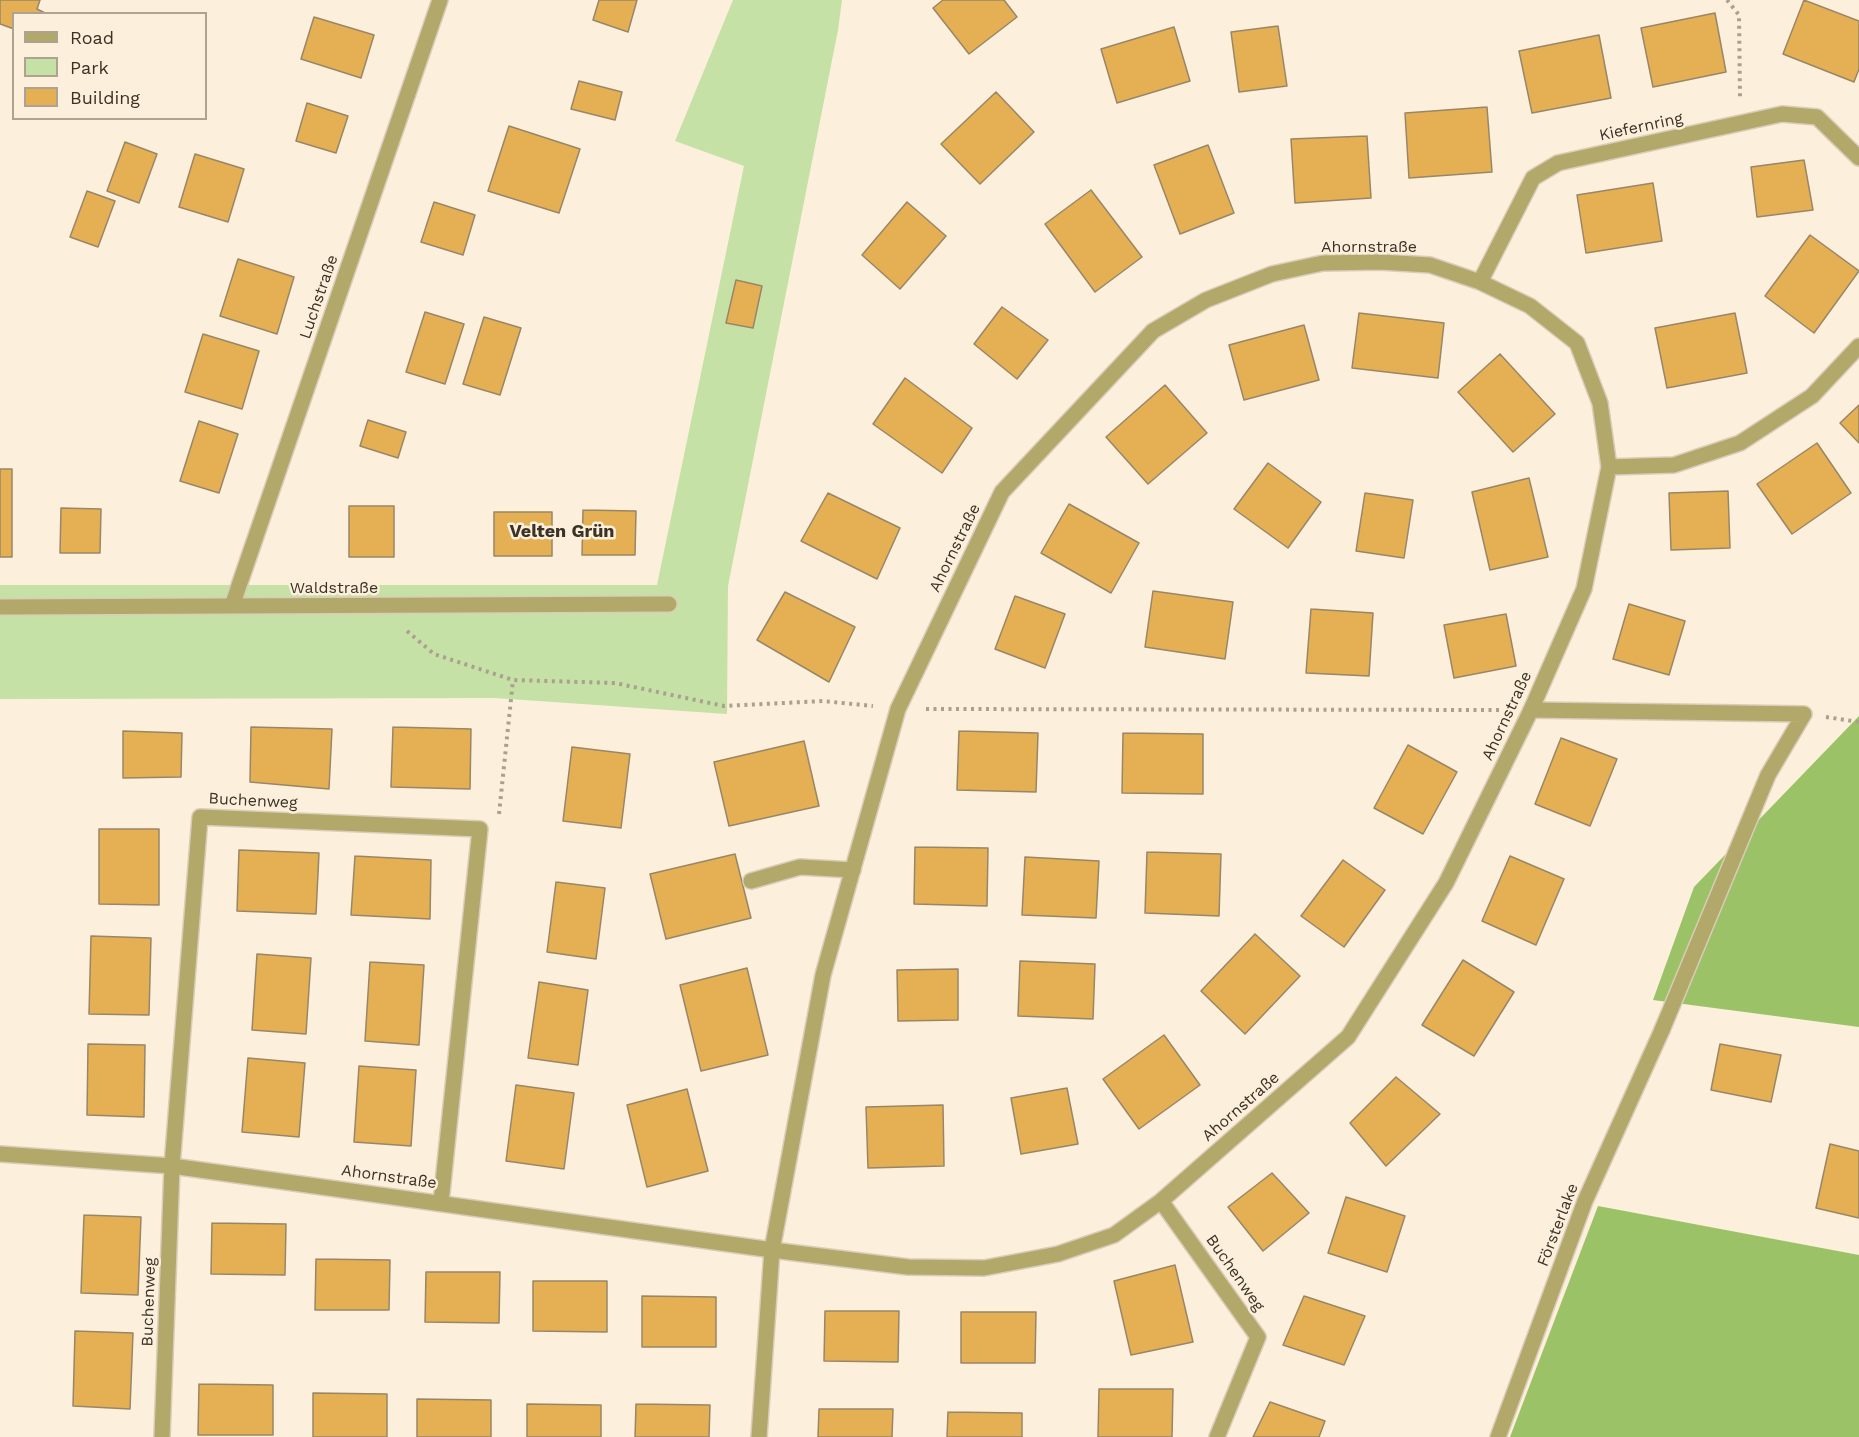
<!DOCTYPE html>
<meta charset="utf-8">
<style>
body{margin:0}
#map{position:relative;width:1859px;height:1437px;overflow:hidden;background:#fcefdb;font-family:"Work Sans",sans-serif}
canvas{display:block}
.legend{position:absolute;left:12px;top:12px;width:195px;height:108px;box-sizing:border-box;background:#fcefdb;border:2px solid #aea392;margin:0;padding:8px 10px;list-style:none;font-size:18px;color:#3a3225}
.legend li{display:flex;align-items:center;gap:12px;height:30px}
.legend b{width:30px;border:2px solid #aea392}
</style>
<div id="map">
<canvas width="1859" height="1437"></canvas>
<ul class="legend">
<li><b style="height:8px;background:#b2a869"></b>Road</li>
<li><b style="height:16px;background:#c6e1a6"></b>Park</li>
<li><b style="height:16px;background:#e5b054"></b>Building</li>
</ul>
</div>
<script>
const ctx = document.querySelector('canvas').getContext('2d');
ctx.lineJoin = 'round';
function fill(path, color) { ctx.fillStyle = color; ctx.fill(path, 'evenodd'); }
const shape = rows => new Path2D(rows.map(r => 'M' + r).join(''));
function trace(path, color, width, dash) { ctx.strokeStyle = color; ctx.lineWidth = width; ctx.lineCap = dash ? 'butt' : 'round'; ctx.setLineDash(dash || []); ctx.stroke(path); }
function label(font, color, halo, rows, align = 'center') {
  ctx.font = font + ' "Work Sans",sans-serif'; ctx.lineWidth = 5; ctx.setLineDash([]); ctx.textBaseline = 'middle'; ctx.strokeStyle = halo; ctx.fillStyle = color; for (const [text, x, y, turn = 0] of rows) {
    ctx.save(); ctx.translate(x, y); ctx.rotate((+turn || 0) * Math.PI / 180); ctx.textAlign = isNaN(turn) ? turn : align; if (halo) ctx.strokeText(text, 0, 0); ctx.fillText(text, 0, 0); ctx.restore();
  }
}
fill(shape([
 [733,0,842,0,838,30,728,586,727,714,495,698,0,699,0,585,657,585,744,166,675,141]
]), '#c6e1a6');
fill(shape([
 [1859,716,1859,1027,1653,1000,1694,887],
 [1598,1206,1859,1255,1859,1437,1510,1437]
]), '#9cc268');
const building = shape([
 [0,0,40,0,37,9,47,14,14,14,14,29,0,24,0,0],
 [599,0,637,0,628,32,593,20,599,0],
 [943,0,1004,0,1017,17,969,54,933,8,943,0],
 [1804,0,1859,21,1859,69,1854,82,1783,54,1804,0],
 [1715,13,1726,72,1653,87,1641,28,1715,13],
 [314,17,374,35,361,78,301,59,314,17],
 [1278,26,1287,86,1239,92,1231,32,1278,26],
 [1174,27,1190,81,1117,103,1101,49,1174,27],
 [1599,35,1611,98,1532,113,1519,51,1599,35],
 [579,81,622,92,615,120,571,109,579,81],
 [996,92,1034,132,980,184,941,144,996,92],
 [307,103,348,116,336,153,296,141,307,103],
 [1487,107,1492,172,1409,178,1405,113,1487,107],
 [509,126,580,149,559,213,488,191,509,126],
 [1367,136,1371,198,1295,203,1291,139,1367,136],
 [125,142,157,154,139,203,107,191,125,142],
 [1208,145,1234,213,1180,234,1154,165,1208,145],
 [195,154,244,169,228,222,179,207,195,154],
 [1804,160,1813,210,1757,217,1751,167,1804,160],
 [1653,183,1662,241,1586,253,1577,195,1653,183],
 [1091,190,1142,257,1095,292,1045,224,1091,190],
 [87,191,115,201,98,247,70,237,87,191],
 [434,202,475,215,463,255,421,242,434,202],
 [907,202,946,236,900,289,862,255,907,202],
 [1810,235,1859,271,1814,333,1765,296,1810,235],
 [238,259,294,277,277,334,220,316,238,259],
 [736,280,762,286,753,328,726,323,736,280],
 [1002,307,1048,340,1017,379,974,344,1002,307],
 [425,312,464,324,445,384,406,372,425,312],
 [1359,313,1444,323,1438,378,1352,368,1359,313],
 [1735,313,1747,373,1667,388,1655,328,1735,313],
 [484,317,521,328,500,395,463,384,484,317],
 [1304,325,1319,380,1244,400,1229,345,1304,325],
 [203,334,259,351,242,409,185,392,203,334],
 [1500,354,1555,414,1513,452,1458,392,1500,354],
 [905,378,972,428,942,473,873,424,905,378],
 [1165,385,1207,433,1148,484,1106,437,1165,385],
 [1859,405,1859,443,1840,423,1859,405],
 [368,420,406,432,398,458,360,446,368,420],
 [199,421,238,434,219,493,180,481,199,421],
 [1817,443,1851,493,1792,534,1757,484,1817,443],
 [1268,463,1321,502,1288,548,1234,509,1268,463],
 [0,469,12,469,12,557,0,557,0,469],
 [1529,478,1548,557,1490,570,1472,492,1529,478],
 [1728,491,1730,548,1671,550,1669,493,1728,491],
 [828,493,900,528,877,579,801,541,828,493],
 [1365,493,1413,500,1404,558,1356,551,1365,493],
 [1069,504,1139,543,1111,593,1041,553,1069,504],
 [349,506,394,506,394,557,349,557,349,506],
 [61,508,101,509,100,553,60,553,61,508],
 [583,510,636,511,635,555,582,555,583,510],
 [494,512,552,512,552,556,494,556,494,512],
 [1153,591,1233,602,1225,659,1145,647,1153,591],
 [785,592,855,627,829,682,757,640,785,592],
 [1015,596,1065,614,1045,668,995,649,1015,596],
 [1629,604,1685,621,1669,675,1613,659,1629,604],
 [1311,609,1373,613,1369,676,1306,673,1311,609],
 [1506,614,1516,666,1454,678,1444,625,1506,614],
 [251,727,332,729,329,789,250,782,251,727],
 [393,727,471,729,470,789,391,787,393,727],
 [123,731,182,733,181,777,123,778,123,731],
 [959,731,1038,733,1036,792,957,790,959,731],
 [1123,733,1203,734,1203,794,1122,793,1123,733],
 [1561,738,1617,759,1590,826,1535,804,1561,738],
 [804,741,819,806,729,826,714,762,804,741],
 [1408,745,1457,772,1423,834,1374,808,1408,745],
 [572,747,630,754,621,828,563,821,572,747],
 [99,829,159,829,159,905,99,904,99,829],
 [915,847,988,848,987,906,914,904,915,847],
 [239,850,319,853,316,914,237,911,239,850],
 [1147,852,1221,854,1219,916,1145,913,1147,852],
 [735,854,751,918,666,939,650,874,735,854],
 [355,856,431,860,430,919,351,915,355,856],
 [1510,856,1564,879,1536,945,1482,921,1510,856],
 [1025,857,1099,861,1096,918,1022,915,1025,857],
 [1343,860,1385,890,1344,947,1301,916,1343,860],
 [556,882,605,888,596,959,547,952,556,882],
 [1255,934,1300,976,1245,1034,1201,991,1255,934],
 [91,936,151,938,149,1015,89,1014,91,936],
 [257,954,311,958,306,1034,252,1030,257,954],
 [1463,960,1514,992,1474,1056,1422,1025,1463,960],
 [1020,961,1095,964,1093,1019,1018,1016,1020,961],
 [370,962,424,965,419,1045,365,1041,370,962],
 [747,968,768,1055,701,1071,680,985,747,968],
 [958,969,958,1020,898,1021,897,970,958,969],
 [539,982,588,990,578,1065,528,1058,539,982],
 [1164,1035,1200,1085,1139,1129,1103,1079,1164,1035],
 [88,1044,145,1045,144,1117,87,1115,88,1044],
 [1720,1044,1781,1055,1771,1102,1711,1090,1720,1044],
 [248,1058,305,1063,299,1137,242,1132,248,1058],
 [359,1066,416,1070,411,1146,354,1142,359,1066],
 [1396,1077,1440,1114,1386,1166,1350,1123,1396,1077],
 [516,1085,574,1093,564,1169,506,1161,516,1085],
 [1067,1088,1078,1144,1021,1154,1011,1098,1067,1088],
 [687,1089,708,1171,647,1187,627,1105,687,1089],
 [943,1105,944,1166,868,1168,866,1107,943,1105],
 [1830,1144,1859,1151,1859,1218,1816,1208,1830,1144],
 [1272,1173,1309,1213,1263,1251,1228,1207,1272,1173],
 [1346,1197,1405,1216,1387,1272,1328,1253,1346,1197],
 [84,1215,141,1217,138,1295,81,1293,84,1215],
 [212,1223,286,1224,285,1275,211,1274,212,1223],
 [316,1259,390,1260,389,1310,315,1310,316,1259],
 [1175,1265,1193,1342,1131,1355,1114,1281,1175,1265],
 [426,1272,500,1272,499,1323,425,1322,426,1272],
 [533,1281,607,1281,607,1332,533,1331,533,1281],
 [642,1296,716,1297,716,1347,642,1347,642,1296],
 [1304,1296,1365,1316,1344,1365,1283,1345,1304,1296],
 [825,1311,899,1311,898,1362,824,1361,825,1311],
 [961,1312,1036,1312,1035,1363,961,1363,961,1312],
 [75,1331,133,1333,130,1409,73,1406,75,1331],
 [199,1384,273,1385,273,1435,198,1435,199,1384],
 [1099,1389,1173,1389,1172,1437,1098,1437,1099,1389],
 [313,1393,387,1394,387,1437,313,1437,313,1393],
 [417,1399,491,1400,491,1437,417,1437,417,1399],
 [1270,1402,1325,1421,1319,1437,1253,1437,1270,1402],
 [527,1404,601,1405,601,1437,527,1437,527,1404],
 [636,1404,710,1405,709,1437,635,1437,636,1404],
 [819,1409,893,1409,892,1437,818,1437,819,1409],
 [948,1412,1022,1413,1022,1437,947,1437,948,1412]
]);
fill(building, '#e5b054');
trace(building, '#998667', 1.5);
const service = shape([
 [1531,710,1804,714,1768,775,1662,1030],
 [751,881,800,867,853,870]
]);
const minor = shape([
 [1480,282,1533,178,1558,163,1782,114,1817,117,1859,158],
 [1609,467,1674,465,1740,443,1812,396,1859,346],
 [232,606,440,0],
 [0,607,669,604],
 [0,1154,172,1166,772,1250,908,1267,984,1268,1058,1254,1114,1235,1161,1201,1348,1037,1446,883,1531,710,1584,589,1609,467,1600,403,1577,343,1530,306,1480,282,1430,265,1380,262,1323,263,1272,274,1206,300,1153,331,1002,492,898,709,823,975,772,1250,759,1437],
 [1161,1201,1258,1337,1217,1437],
 [162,1437,172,1166,200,817,480,829,441,1202],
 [1498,1437,1585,1201,1662,1030]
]);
trace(service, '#d9cdba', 18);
trace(minor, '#d9cdba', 18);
trace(shape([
 [1727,0,1739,15,1740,98],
 [407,631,434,654,513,680,615,683,724,706,823,701,873,706],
 [926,709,1503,710],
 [1826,717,1859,722],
 [499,814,513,680]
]), '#aba08f', 4, [3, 4.5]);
trace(service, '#b2a869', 15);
trace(minor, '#b2a869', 15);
label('16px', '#3a3225', '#fcefdb', [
 ["Kiefernring",1641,127,-12],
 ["Ahornstraße",1369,247],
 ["Luchstraße",319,297,-71],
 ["Ahornstraße",955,548,-64],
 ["Waldstraße",334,588],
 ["Ahornstraße",1507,716,-65],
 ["Buchenweg",253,801,3],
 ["Ahornstraße",1241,1107,-41],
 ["Ahornstraße",389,1177,8],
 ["Försterlake",1558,1225,-69],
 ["Buchenweg",1235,1273,55],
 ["Buchenweg",149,1302,-88]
]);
label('bold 18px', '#3a3225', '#fcefdb', [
 ["Velten Grün",562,532]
]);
</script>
